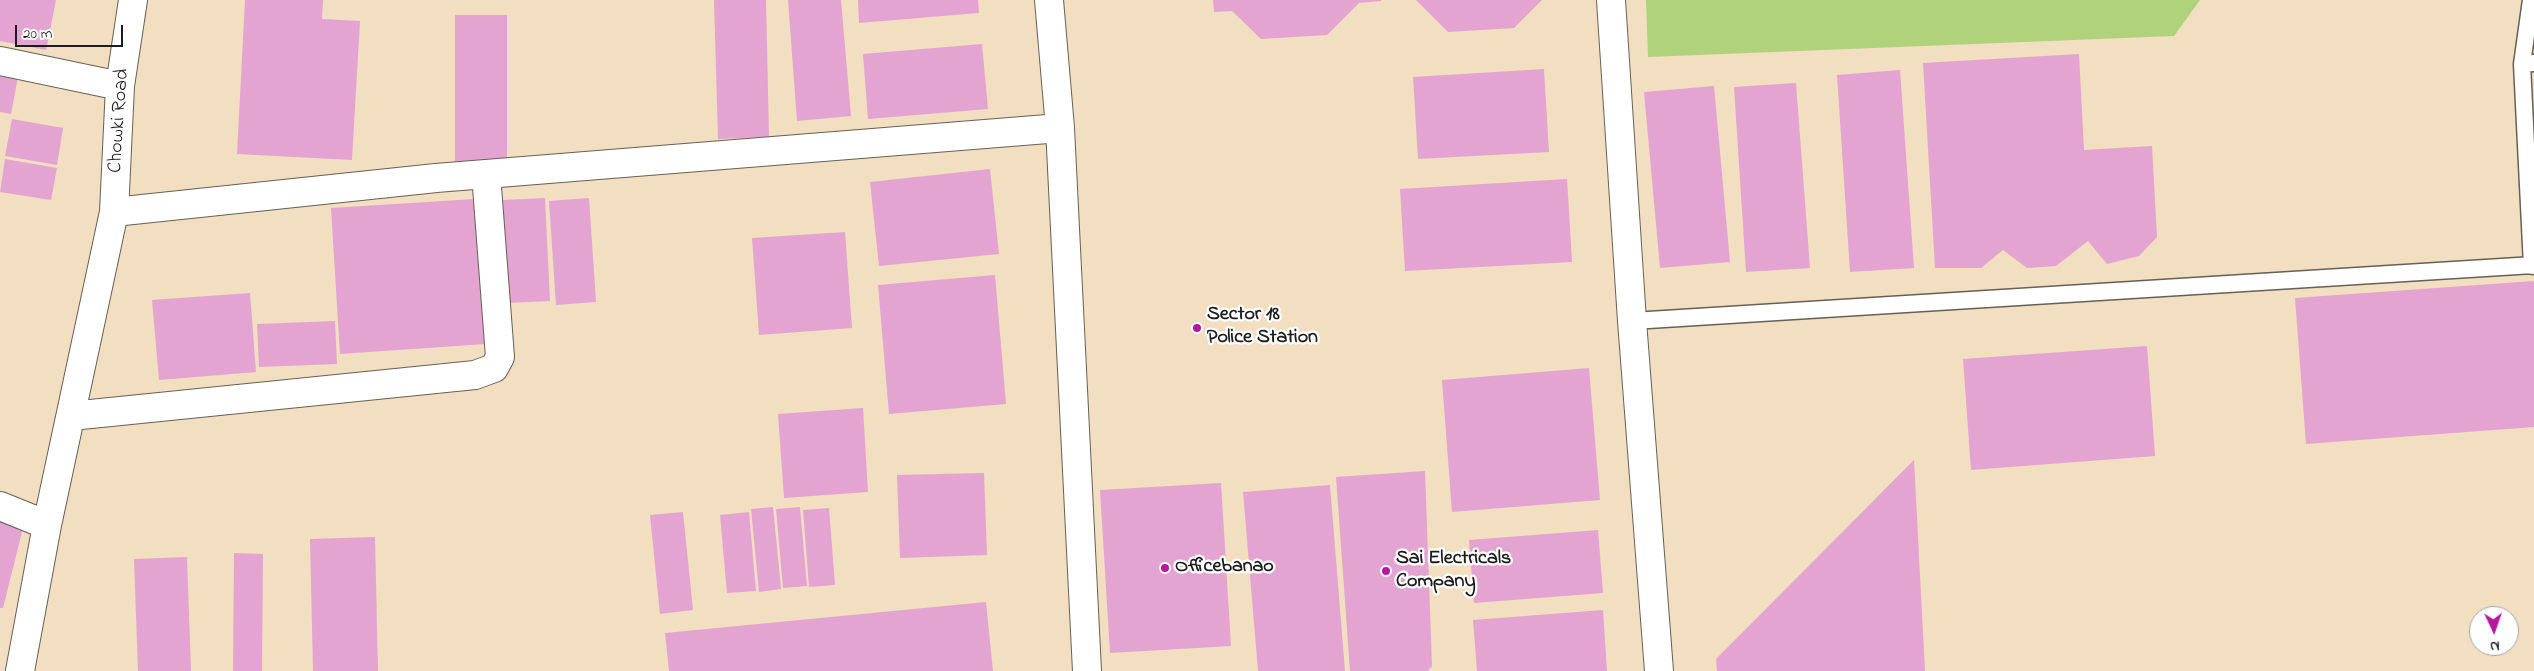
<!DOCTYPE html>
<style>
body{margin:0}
#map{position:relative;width:2534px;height:671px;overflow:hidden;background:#f2dec0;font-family:"Indie Flower",sans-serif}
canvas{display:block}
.north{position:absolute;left:2469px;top:606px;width:50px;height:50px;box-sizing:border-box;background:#fff;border:1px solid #a4a4a4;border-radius:50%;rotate:177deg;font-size:14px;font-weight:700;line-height:20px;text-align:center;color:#1c1c1c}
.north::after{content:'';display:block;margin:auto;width:18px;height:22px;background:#b5179e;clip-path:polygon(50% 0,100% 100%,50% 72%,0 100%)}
.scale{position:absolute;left:15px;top:25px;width:108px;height:22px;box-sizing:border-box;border:2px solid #1c1c1c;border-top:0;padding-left:6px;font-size:15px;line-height:18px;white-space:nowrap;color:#1c1c1c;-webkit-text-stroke:4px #fff;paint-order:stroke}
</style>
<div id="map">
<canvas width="2534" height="671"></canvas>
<div class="north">N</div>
<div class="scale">20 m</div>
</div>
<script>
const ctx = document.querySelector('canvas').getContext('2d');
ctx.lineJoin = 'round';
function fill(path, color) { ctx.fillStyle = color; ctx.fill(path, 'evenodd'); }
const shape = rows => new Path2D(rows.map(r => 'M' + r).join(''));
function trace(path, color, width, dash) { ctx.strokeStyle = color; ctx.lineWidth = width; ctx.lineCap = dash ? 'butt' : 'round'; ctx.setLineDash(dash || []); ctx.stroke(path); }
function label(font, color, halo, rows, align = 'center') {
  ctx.font = font + ' "Indie Flower",sans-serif'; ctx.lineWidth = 4.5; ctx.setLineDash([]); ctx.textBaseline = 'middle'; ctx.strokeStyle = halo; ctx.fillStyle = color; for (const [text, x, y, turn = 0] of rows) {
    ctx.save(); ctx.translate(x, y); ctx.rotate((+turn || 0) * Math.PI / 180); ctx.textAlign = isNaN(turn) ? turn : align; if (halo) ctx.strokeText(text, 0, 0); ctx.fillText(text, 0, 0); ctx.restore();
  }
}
fill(shape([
 [1646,0,2200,0,2174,36,1648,57]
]), '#afd27b');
fill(shape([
 [0,0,56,0,46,50,0,41],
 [245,0,323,0,322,19,360,21,352,160,237,154],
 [714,0,766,0,769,137,718,139],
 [788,0,841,0,851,116,797,121],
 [858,0,978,0,979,13,859,23],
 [1213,0,1381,0,1381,1,1359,3,1327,35,1261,39,1232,11,1214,12],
 [1416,0,1542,0,1514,28,1448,32],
 [455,15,507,15,507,164,455,165],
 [982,44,988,109,868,119,863,54],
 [2079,54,2084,150,2152,146,2157,237,2139,256,2107,264,2088,241,2056,266,2027,268,2003,250,1981,268,1935,268,1923,63],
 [1544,69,1549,152,1418,159,1413,77],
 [1900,70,1914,268,1850,272,1837,75],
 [0,73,18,77,11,114,0,112],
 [1796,83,1810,268,1746,272,1734,87],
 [1714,86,1730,262,1660,268,1644,92],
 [12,119,63,128,57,165,5,156],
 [5,159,57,168,51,200,0,192],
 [990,169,999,254,879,266,870,182],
 [1567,179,1572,262,1405,271,1400,189],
 [545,198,550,301,508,303,503,200],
 [589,198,596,302,556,305,549,201],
 [475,199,485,344,340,354,331,208],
 [845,232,852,328,759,335,752,238],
 [995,275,1006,404,889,414,878,285],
 [2534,281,2534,427,2306,444,2295,298],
 [250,293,256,372,159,380,152,300],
 [335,321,337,364,259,367,257,324],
 [2147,346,2155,456,1971,470,1963,359],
 [1589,368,1600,500,1452,512,1442,380],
 [863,408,868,492,784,498,778,414],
 [1914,460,1925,671,1717,671,1716,659],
 [1425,471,1432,666,1428,671,1350,671,1336,477],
 [984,473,987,555,900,558,897,475],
 [1221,483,1231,646,1110,653,1100,490],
 [1330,485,1345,671,1258,671,1243,492],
 [773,507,781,589,759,592,751,509],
 [800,507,807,586,783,588,776,509],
 [829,508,835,585,809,587,803,510],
 [683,512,693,610,660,614,650,515],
 [749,512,756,591,727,593,720,515],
 [0,514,25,520,3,608,0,608],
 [1598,530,1603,593,1474,603,1469,540],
 [375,537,378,671,313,671,310,539],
 [234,553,263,554,262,671,233,671],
 [187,557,191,671,138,671,134,559],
 [986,602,993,671,669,671,665,633],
 [1603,610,1607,671,1477,671,1473,620]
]), '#e4a4d1');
const service = shape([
 [2522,64,2531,0],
 [2532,266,2522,64,2534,63],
 [1632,321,2534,265]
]);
const minor = shape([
 [1049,0,1060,128,1087,671],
 [1611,0,1632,321,1659,671],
 [0,61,120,86],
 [114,212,436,178,1060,128],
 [71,416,475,375,494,368,500,357,486,174],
 [0,506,47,525],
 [20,671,47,525,114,212,120,86,133,0]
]);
trace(service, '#676055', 19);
trace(minor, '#676055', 30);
trace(service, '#fff', 16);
trace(minor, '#fff', 28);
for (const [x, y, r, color] of [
 [1197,328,5,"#b5179e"],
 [1165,568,5,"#b5179e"],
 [1386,571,5,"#b5179e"]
]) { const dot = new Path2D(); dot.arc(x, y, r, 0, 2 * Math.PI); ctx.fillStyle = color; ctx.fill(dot); trace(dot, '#fff', 2); }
label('20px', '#1c1c1c', '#fff', [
 ["Chowki Road",120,121,-86]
]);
label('bold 20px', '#1c1c1c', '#fff', [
 ["Sector 18",1207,316],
 ["Police Station",1207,339],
 ["Sai Electricals",1396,560],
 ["Company",1396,583],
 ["Officebanao",1175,568]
], 'left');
</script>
